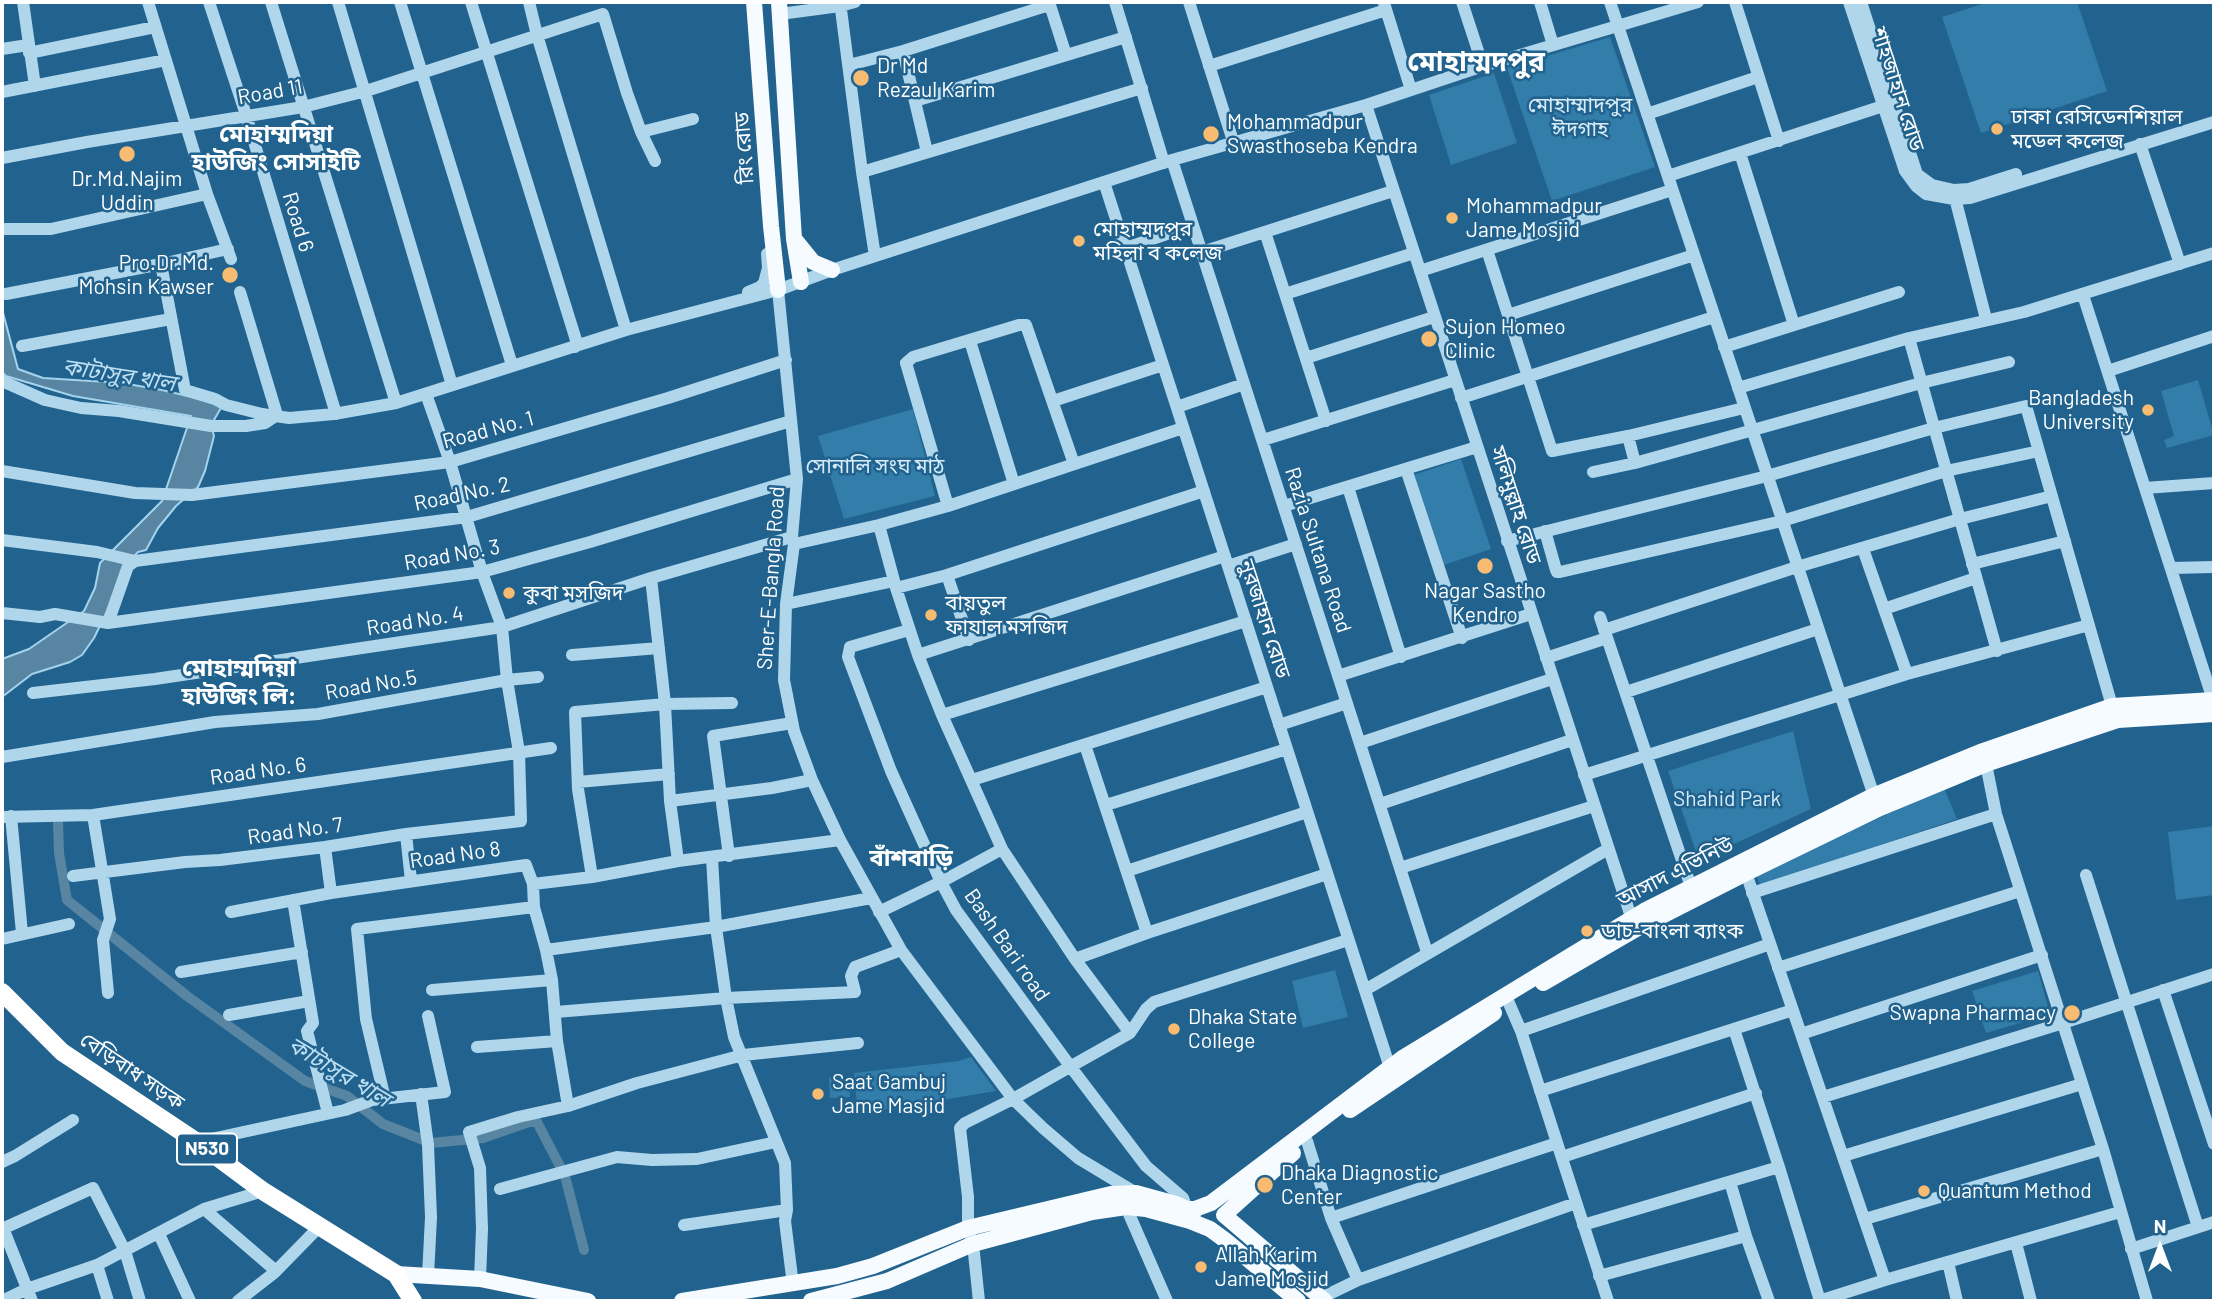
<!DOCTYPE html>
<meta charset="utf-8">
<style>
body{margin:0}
#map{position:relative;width:2216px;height:1303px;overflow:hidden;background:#21638e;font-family:Barlow,sans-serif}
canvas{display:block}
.frame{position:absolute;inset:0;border:4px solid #fff;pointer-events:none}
.north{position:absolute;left:2125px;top:1212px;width:70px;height:70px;-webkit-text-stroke:5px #21638e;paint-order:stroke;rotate:0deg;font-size:19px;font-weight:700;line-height:28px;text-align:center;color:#fff}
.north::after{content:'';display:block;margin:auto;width:24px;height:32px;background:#fff;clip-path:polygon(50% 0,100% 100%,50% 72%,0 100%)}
</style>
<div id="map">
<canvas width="2216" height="1303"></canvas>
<div class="frame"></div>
<div class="north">N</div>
</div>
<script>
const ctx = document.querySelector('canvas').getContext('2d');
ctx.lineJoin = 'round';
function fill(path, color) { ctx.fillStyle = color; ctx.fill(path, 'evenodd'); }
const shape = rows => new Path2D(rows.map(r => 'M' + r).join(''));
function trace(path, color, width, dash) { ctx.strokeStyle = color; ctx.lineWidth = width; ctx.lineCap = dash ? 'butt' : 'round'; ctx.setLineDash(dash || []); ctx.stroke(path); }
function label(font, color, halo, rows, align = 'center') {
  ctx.font = font + ' Barlow,"Noto Sans Bengali",sans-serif'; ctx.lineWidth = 5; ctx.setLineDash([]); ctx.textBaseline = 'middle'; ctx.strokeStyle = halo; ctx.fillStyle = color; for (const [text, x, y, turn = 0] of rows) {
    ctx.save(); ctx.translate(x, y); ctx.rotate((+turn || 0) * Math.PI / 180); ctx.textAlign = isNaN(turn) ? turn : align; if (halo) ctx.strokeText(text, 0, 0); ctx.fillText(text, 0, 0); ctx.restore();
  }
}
fill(shape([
 [1988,2,2077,2,2107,91,1981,133,1942,17],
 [1610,37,1655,167,1552,201,1507,68],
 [1494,73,1517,143,1451,165,1429,95],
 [2198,380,2214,435,2167,448,2164,440,2174,436,2161,391],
 [913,409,935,496,844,519,818,436],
 [1461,459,1491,549,1444,565,1414,475],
 [1793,731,1811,809,1699,860,1668,771],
 [1944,788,1957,819,1761,886,1756,875],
 [2214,826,2214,895,2176,900,2168,832],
 [1335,970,1348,1017,1303,1028,1292,981],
 [2038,971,2050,1014,1986,1033,1972,991],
 [971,1057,996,1091,858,1114,854,1073,959,1061],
 [849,1077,850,1097,830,1098,829,1078]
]), '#327da9');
const water = shape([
 [2,309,18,369,43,378,122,383,162,390,217,403,221,408,211,425,214,436,205,471,198,487,176,506,158,528,146,550,138,552,124,567,112,601,94,638,82,655,70,662,32,674,2,697,2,659,29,649,84,611,95,588,100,563,162,501,191,416,73,396,6,376,2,372,2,309]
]);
fill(water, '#5886a2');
trace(water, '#a4d3ed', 2);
trace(shape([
 [58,821,59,853,67,900,187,996,305,1081,347,1096,383,1124,431,1143,483,1138,529,1122,537,1122,565,1176,584,1250]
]), '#5886a2', 10);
trace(shape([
 [23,2,35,86],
 [148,2,207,194,231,259],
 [209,2,246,115,336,414],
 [271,2,396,403],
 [338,2,452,385],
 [400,2,512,365],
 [471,2,576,340,575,347],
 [529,2,537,35,626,330],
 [840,2,862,172,875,256],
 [1049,2,1066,55],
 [1115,2,1164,163],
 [1189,2,1233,141],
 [1462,2,1483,66],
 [1540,2,1553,45],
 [1610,2,1876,802],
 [1735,2,1779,141],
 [1849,2,1905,171,1916,186,1926,194,1954,199,1970,198,2214,122],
 [1861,2,1917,174,1932,185,1954,190,1969,189,2016,174],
 [1384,3,1411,90],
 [780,14,840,6,855,2],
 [2,49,28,45],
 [903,51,927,152],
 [29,53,155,27],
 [849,65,903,51,1049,5],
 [1209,66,1386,10],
 [2,92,166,60],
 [915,101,1126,37],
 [1366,105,1634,926],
 [1647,114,1758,77],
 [641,132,693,119],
 [2140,144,2180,264],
 [1740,153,1794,325],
 [2,158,87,142,303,107,366,91,603,14,627,93,641,132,655,161],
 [1172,160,1427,952],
 [862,172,1142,88],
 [1668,176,1883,106],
 [1104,182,1392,1074],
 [1954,194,1986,319],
 [2,229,51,229,207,194],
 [1265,232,1326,421],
 [1126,248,1193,225],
 [1487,250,1552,451,1628,436,1744,408],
 [1202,252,1393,191],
 [161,264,185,390,215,399,226,405,262,414,289,418,334,414,396,403,626,330,778,290,832,270,1172,160,1366,105,1483,66,1698,2],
 [1420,271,1672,190],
 [778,290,797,479,792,537,794,544,786,604,784,680,794,731,812,780,840,840,901,950,1013,1099,1043,1128,1078,1158,1136,1193],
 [240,292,277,415],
 [748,292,760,287,764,283,768,268,767,254],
 [6,294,161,264,228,249],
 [1285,294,1414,253],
 [2083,295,2213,700],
 [1508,315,1694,255],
 [1909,338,1997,651],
 [970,341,1014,484],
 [22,346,171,319],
 [1724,347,1899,292],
 [1306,358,1434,317],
 [2108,371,2214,336],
 [2,381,45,400,81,408,119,411,211,426,246,426,265,423,277,415],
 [1738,388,1909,338,2024,312,2214,253],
 [1461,398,1714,317],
 [1053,401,1163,365],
 [1177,407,1244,384],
 [1628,436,1635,463],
 [1263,440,1455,380],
 [1406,469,1462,638],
 [2,471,135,493,192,495,450,462,668,398,786,360],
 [1593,472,1635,463,1921,383,2009,362],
 [1348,487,1401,657],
 [2145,488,2214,483],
 [948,506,906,363,913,357,1019,325,1026,325,1074,464],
 [1284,506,1477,447],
 [879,525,896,588,918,655,942,715,1002,849,1075,959,1130,1033],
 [1545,531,1556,570,1557,572,1560,572,1782,521,1946,471,2039,451],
 [2,540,97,552,135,561,467,517,791,421],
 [1507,541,1767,476,1934,428,2026,406,2112,706],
 [794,544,879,525,948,506,1183,428],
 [1863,549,1907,674],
 [1972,564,2065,541],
 [1228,566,1296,544],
 [2171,568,2214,567],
 [947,575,969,640],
 [651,578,665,704,670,801,678,861],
 [896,588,947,575,1204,491],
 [786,604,894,581],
 [1884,609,1976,578],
 [2,613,40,617,55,614,108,623,482,572,590,542,797,479],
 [1600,617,1691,887],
 [108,623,128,566,135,561],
 [909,630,850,647,848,657,891,771,941,882,956,910,1070,1066,1146,1166,1183,1198,1187,1209],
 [1604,630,1797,567,1960,519,2052,496],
 [572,655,659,648],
 [918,655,1225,556],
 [1546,658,1607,638],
 [1338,676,1531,614],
 [1626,692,1818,629],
 [33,693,155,679,502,627,651,578,792,537],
 [942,715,1246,621],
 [1279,725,1347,703],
 [1360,743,1552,679],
 [1085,745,1147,933],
 [2,757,215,722,318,714,507,680,538,677],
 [1986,764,1996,814,2103,1149,2147,1301],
 [1584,775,1907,674,2089,625],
 [972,780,1267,687],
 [578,782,669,774],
 [670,801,772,788,812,780],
 [1380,804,1572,740],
 [1106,805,1287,749],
 [93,815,110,919,103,940,108,993],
 [11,816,22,933],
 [2,817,93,815,551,748],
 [406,834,411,881],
 [325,847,331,893],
 [729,856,713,736,792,723],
 [712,858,716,927,726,998,734,1037,785,1163,787,1210,785,1221,793,1285],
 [1400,868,1594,806],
 [1127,871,1307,812],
 [1746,873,1885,1280],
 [2086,875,2198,1227],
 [73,876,185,862,220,860,325,847,406,834,521,821,519,752,507,680,502,627,482,572,450,462,426,394],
 [592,877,578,789,575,712,665,704,732,703],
 [533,884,592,877,678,861,840,840],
 [1752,893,1996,814],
 [293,900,313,1023,307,1031,328,1113],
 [231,912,331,893,526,865,533,884,534,907,546,950,552,980,557,1041,568,1106],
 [879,912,941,882,1002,849],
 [2,939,69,924],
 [546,950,716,927,871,898],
 [1075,959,1147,933,1327,874],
 [1778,968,2020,891],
 [181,972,302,952],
 [432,990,552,980],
 [1365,990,1608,849],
 [2163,990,2214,1144],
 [1505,994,1521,1031,1608,1301],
 [556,1012,726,998,855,992,851,976,855,967,901,950],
 [229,1015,309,1001],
 [1734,1029,1779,1167,1820,1301],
 [1521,1031,1770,944],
 [1801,1034,2042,955],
 [477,1047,557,1041],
 [1540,1091,1793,1010],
 [421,1094,428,1145,431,1217,428,1276],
 [1823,1097,2063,1023,2214,974],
 [385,1099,366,1019,357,929,534,907],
 [1307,1141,1331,1218,1358,1280],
 [197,1142,345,1110,372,1100,445,1092,428,1016],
 [1843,1156,2082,1084],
 [1562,1157,1756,1093],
 [2,1162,15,1156,73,1120],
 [1730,1182,1746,1236,1769,1301],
 [500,1189,617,1157,652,1160,697,1159,776,1142],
 [1126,1207,1167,1301],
 [204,1209,276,1271],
 [1331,1218,1557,1143],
 [1865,1219,2103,1149],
 [684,1225,787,1210],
 [1583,1225,1779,1167],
 [3,1228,32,1301],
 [2,1229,93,1188,125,1251,140,1301],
 [159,1234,190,1301],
 [2016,1243,2031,1301],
 [2131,1249,2214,1222],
 [1948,1262,1957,1301],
 [97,1265,108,1301],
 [1599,1276,1746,1236],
 [480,1279,482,1229,480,1168,469,1132,518,1117,568,1106,637,1083,743,1055,858,1043],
 [1321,1298,1358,1280,1576,1203],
 [2,1301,27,1289,97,1265,204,1209,263,1191],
 [238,1301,274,1273,319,1227],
 [979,1301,973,1244,968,1228,968,1197,960,1128,965,1123,1013,1099,1130,1033,1146,1009,1154,1002,1348,940],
 [1819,1301,1885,1280,2120,1212]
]), '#b0d6ec', 12);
trace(shape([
 [754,2,771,226,778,290],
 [779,2,794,239,801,282],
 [796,241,813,262,832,270],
 [1543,983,1636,929,1746,873,1880,808,1986,764,2118,720,2214,714],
 [1350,1110,1494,1013],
 [1293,1153,1224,1215,1325,1301],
 [1194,1211,1190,1221,1210,1229,1225,1240,1298,1301],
 [396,1274,480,1279,588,1301],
 [682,1301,837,1276,873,1266,968,1228,1111,1194,1136,1193,1176,1204,1187,1209,1195,1209,1211,1203,1404,1057,1644,911,1873,796,1983,751,2112,706,2214,700],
 [811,1301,887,1281,973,1244,1092,1212,1126,1207,1146,1209,1190,1221]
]), '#f6fbff', 16);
trace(shape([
 [2,992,62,1052,197,1142,263,1191,396,1274,413,1301]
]), '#fff', 18);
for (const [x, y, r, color] of [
 [861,78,9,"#f8bb72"],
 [1997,129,7,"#f8bb72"],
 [1211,134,9,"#f8bb72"],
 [127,154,9,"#f8bb72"],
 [1452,218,7,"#f8bb72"],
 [1079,241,7,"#f8bb72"],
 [230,275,9,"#f8bb72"],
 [1429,339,9,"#f8bb72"],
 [2148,410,7,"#f8bb72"],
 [1485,566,9,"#f8bb72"],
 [509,593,7,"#f8bb72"],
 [931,615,7,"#f8bb72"],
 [1587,931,7,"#f8bb72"],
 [2072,1013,9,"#f8bb72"],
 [1174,1029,7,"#f8bb72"],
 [818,1094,7,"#f8bb72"],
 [1265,1185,9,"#f8bb72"],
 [1924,1191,7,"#f8bb72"],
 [1201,1267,7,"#f8bb72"]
]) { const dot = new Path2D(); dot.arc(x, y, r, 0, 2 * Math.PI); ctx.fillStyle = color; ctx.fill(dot); trace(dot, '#21638e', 2.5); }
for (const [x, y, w] of [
 [207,1149,60]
]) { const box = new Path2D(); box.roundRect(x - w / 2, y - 15.5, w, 31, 5); ctx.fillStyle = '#21638e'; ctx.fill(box); trace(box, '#fff', 2); }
label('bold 19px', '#fff', null, [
 ["N530",207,1149]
]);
label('21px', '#fff', '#21638e', [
 ["Dr Md",877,66],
 ["Rezaul Karim",877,90],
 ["ঢাকা রেসিডেনশিয়াল",2011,117],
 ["মডেল কলেজ",2011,141],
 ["Mohammadpur",1227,122],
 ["Swasthoseba Kendra",1227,146],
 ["Dr.Md.Najim",127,179,"center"],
 ["Uddin",127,203,"center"],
 ["Mohammadpur",1466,206],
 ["Jame Mosjid",1466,230],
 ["মোহাম্মদপুর",1093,229],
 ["মহিলা ব কলেজ",1093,253],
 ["Pro.Dr.Md.",214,263,"right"],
 ["Mohsin Kawser",214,287,"right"],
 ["Sujon Homeo",1445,327],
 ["Clinic",1445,351],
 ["Bangladesh",2134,398,"right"],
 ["University",2134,422,"right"],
 ["Nagar Sastho",1485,591,"center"],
 ["Kendro",1485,615,"center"],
 ["কুবা মসজিদ",523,593],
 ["বায়তুল",945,603],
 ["ফাযাল মসজিদ",945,627],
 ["ডাচ-বাংলা ব্যাংক",1601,931],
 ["Swapna Pharmacy",2056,1013,"right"],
 ["Dhaka State",1188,1017],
 ["College",1188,1041],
 ["Saat Gambuj",832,1082],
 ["Jame Masjid",832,1106],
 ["Dhaka Diagnostic",1281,1173],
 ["Center",1281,1197],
 ["Quantum Method",1938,1191],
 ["Allah Karim",1215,1255],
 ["Jame Mosjid",1215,1279]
], 'left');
label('21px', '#fff', '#21638e', [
 ["শাহজাহান রোড",1898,89,72],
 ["Road 11",270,92,-10],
 ["রিং রোড",744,148,-94],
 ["Road 6",298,222,73],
 ["Road No. 1",488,430,-15],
 ["Road No. 2",462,494,-12],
 ["সলিমুল্লাহ রোড",1516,505,72],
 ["Razia Sultana Road",1318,550,72],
 ["Road No. 3",452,555,-10],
 ["Sher-E-Bangla Road",771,578,-86],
 ["নুরজাহান রোড",1265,619,72],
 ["Road No. 4",415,621,-9],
 ["Road No.5",371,685,-10],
 ["Road No. 6",258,771,-8],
 ["Road No. 7",295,831,-8],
 ["Road No 8",455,855,-8],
 ["আসাদ এভিনিউ",1675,872,-27],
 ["Bash Bari road",1007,945,55],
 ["বেড়িবাধ সড়ক",132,1071,34]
]);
label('21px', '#d6ecf9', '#21638e', [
 ["মোহাম্মাদপুর",1580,105],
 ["ঈদগাহ",1580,129],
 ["সোনালি সংঘ মাঠ",875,466],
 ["Shahid Park",1727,799]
]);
label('italic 23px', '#bcdff3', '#21638e', [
 ["কাটাসুর খাল",119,375,9],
 ["কাটাসুর খাল",339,1072,31]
]);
label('bold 24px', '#fff', '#21638e', [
 ["মোহাম্মদিয়া",276,134],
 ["হাউজিং সোসাইটি",276,162],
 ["মোহাম্মদিয়া",239,668],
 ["হাউজিং লি:",239,696],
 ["বাঁশবাড়ি",911,858]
]);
label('bold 28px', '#fff', '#21638e', [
 ["মোহাম্মদপুর",1476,62]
]);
</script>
